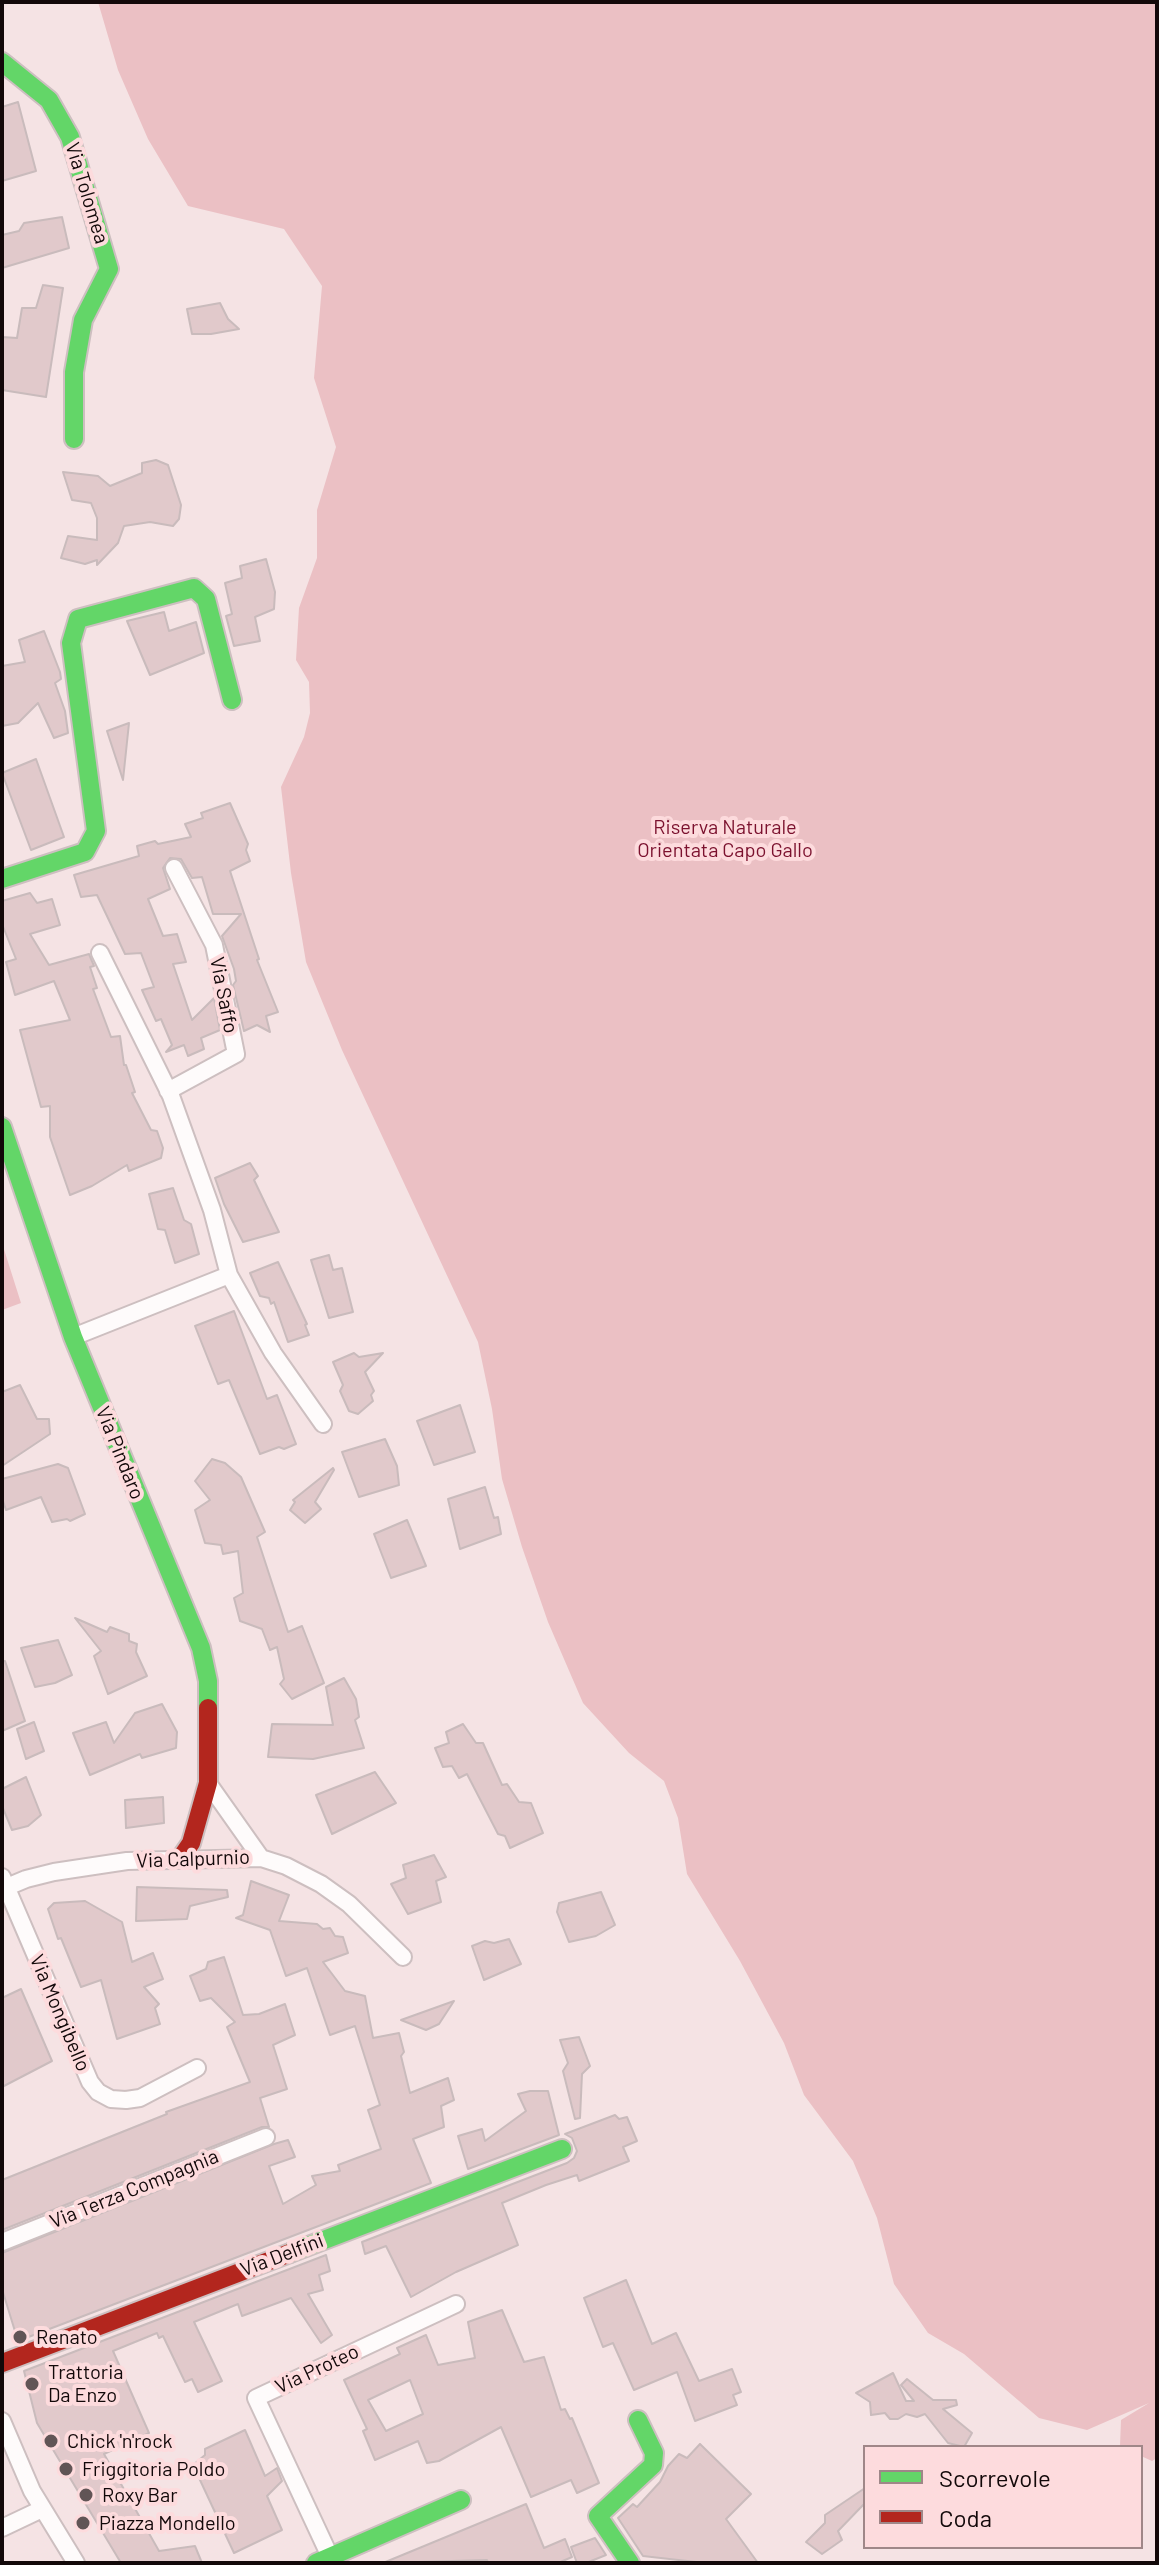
<!DOCTYPE html>
<style>
body{margin:0}
#map{position:relative;width:1159px;height:2565px;overflow:hidden;background:#f5e3e4;font-family:Barlow,sans-serif}
canvas{display:block}
.frame{position:absolute;inset:0;border:4px solid #120809;pointer-events:none}
.legend{position:absolute;left:863px;top:2445px;width:280px;height:104px;box-sizing:border-box;background:#fddbdd;border:2px solid #9f8788;margin:0;padding:10px 14px;list-style:none;font-size:24px;color:#120809}
.legend li{display:flex;align-items:center;gap:16px;height:40px}
.legend b{width:40px;border:2px solid #9f8788}
</style>
<div id="map">
<canvas width="1159" height="2565"></canvas>
<div class="frame"></div>
<ul class="legend">
<li><b style="height:10px;background:#63d668"></b>Scorrevole</li>
<li><b style="height:10px;background:#b3261e"></b>Coda</li>
</ul>
</div>
<script>
const ctx = document.querySelector('canvas').getContext('2d');
ctx.lineJoin = 'round';
function fill(path, color) { ctx.fillStyle = color; ctx.fill(path, 'evenodd'); }
const shape = rows => new Path2D(rows.map(r => 'M' + r).join(''));
function trace(path, color, width, dash) { ctx.strokeStyle = color; ctx.lineWidth = width; ctx.lineCap = dash ? 'butt' : 'round'; ctx.setLineDash(dash || []); ctx.stroke(path); }
function label(font, color, halo, rows, align = 'center') {
  ctx.font = font + ' Barlow,sans-serif'; ctx.lineWidth = 8; ctx.setLineDash([]); ctx.textBaseline = 'middle'; ctx.strokeStyle = halo; ctx.fillStyle = color; for (const [text, x, y, turn = 0] of rows) {
    ctx.save(); ctx.translate(x, y); ctx.rotate((+turn || 0) * Math.PI / 180); ctx.textAlign = isNaN(turn) ? turn : align; if (halo) ctx.strokeText(text, 0, 0); ctx.fillText(text, 0, 0); ctx.restore();
  }
}
fill(shape([
 [98,2,1157,2,1157,2458,1152,2461,1141,2456,1141,2447,1120,2446,1121,2420,1149,2403,1087,2430,1039,2418,964,2354,928,2333,894,2284,877,2218,853,2161,804,2095,784,2043,740,1961,687,1874,678,1818,664,1781,629,1753,583,1703,548,1622,522,1547,502,1479,492,1409,478,1342,342,1050,306,962,291,873,281,787,304,737,310,713,309,682,296,660,299,608,317,558,317,510,336,447,314,378,322,286,284,229,188,206,148,139,118,70],
 [2,1243,21,1303,2,1310]
]), '#ebc0c4');
const building = shape([
 [18,102,36,171,2,181,2,107,18,102],
 [62,217,69,248,2,268,2,235,19,231,24,223,62,217],
 [43,285,63,288,46,397,2,390,2,337,17,338,22,308,36,308,43,285],
 [220,303,228,319,239,329,211,334,192,334,187,309,220,303],
 [156,460,168,465,181,505,179,519,173,526,150,522,124,526,118,543,97,565,97,560,85,564,61,558,68,536,97,540,97,518,91,503,72,500,63,472,98,476,110,486,142,473,142,463,156,460],
 [266,559,275,592,274,609,255,617,260,641,234,646,226,616,232,614,225,583,242,578,240,566,266,559],
 [164,612,169,631,196,622,204,653,150,675,127,621,164,612],
 [44,631,60,672,61,679,55,683,65,711,68,733,54,738,38,703,18,723,2,726,2,666,25,662,19,640,44,631],
 [129,723,123,780,107,731,129,723],
 [36,759,64,837,31,850,2,773,36,759],
 [230,803,248,844,246,850,250,861,230,871,259,959,257,960,278,1012,266,1016,270,1032,257,1025,244,1031,233,985,236,981,234,969,222,936,241,914,213,914,202,877,192,878,181,859,170,858,163,868,170,889,148,899,163,936,177,934,186,962,173,964,192,1020,214,998,220,1030,201,1038,204,1049,188,1056,184,1045,166,1052,172,1045,161,1019,156,1021,142,990,154,987,141,953,125,954,97,895,81,897,74,875,139,856,137,846,155,841,158,844,191,837,185,824,203,818,201,813,230,803],
 [30,893,37,903,52,899,60,925,30,934,49,965,89,954,94,966,90,967,97,988,93,989,111,1037,120,1036,124,1065,126,1065,135,1092,132,1093,151,1130,157,1131,163,1148,161,1158,129,1171,127,1165,92,1186,70,1195,50,1137,50,1106,41,1107,20,1030,70,1020,54,981,15,995,6,962,16,959,2,924,2,901,30,893],
 [250,1163,258,1176,254,1180,279,1232,243,1242,224,1204,215,1178,250,1163],
 [173,1188,184,1220,191,1224,199,1254,175,1263,165,1230,158,1229,149,1194,173,1188],
 [329,1255,333,1270,342,1268,353,1312,329,1318,311,1260,329,1255],
 [278,1262,307,1324,305,1325,309,1335,288,1342,274,1302,271,1304,269,1298,260,1296,250,1273,278,1262],
 [234,1311,267,1399,277,1395,296,1444,284,1449,279,1447,260,1454,229,1380,218,1384,195,1326,234,1311],
 [354,1353,359,1357,383,1353,365,1372,374,1391,371,1395,373,1401,358,1414,349,1411,340,1391,343,1385,333,1362,354,1353],
 [20,1385,37,1419,49,1419,50,1434,2,1466,2,1392,20,1385],
 [460,1405,475,1452,434,1465,417,1421,460,1405],
 [385,1439,397,1466,399,1485,359,1497,342,1452,385,1439],
 [212,1459,225,1463,241,1477,265,1532,257,1537,288,1632,302,1626,324,1683,292,1699,280,1684,284,1679,277,1647,270,1650,262,1629,240,1621,234,1598,243,1593,238,1551,223,1554,221,1545,205,1543,195,1510,210,1500,195,1481,212,1459],
 [58,1464,68,1468,85,1514,70,1521,67,1519,52,1522,41,1497,6,1510,2,1498,2,1479,58,1464],
 [333,1468,334,1470,315,1502,321,1509,305,1523,290,1510,295,1502,293,1500,333,1468],
 [485,1487,494,1518,498,1517,501,1534,460,1549,448,1499,485,1487],
 [407,1520,426,1566,391,1578,374,1534,407,1520],
 [75,1618,107,1632,110,1627,129,1634,129,1641,137,1644,136,1652,147,1676,108,1694,94,1656,101,1651,75,1618],
 [58,1640,72,1675,55,1683,35,1687,21,1648,58,1640],
 [2,1661,5,1661,25,1721,2,1731,2,1661],
 [344,1678,356,1699,359,1717,355,1720,364,1748,313,1759,268,1757,272,1724,333,1725,326,1687,344,1678],
 [162,1704,177,1732,176,1748,142,1758,140,1754,90,1775,73,1733,106,1722,114,1743,135,1713,162,1704],
 [34,1722,44,1751,26,1759,17,1729,34,1722],
 [463,1724,476,1743,483,1743,502,1785,507,1784,519,1802,531,1803,543,1833,510,1848,505,1836,498,1834,467,1774,459,1778,452,1766,443,1767,435,1748,449,1743,446,1732,463,1724],
 [375,1772,396,1803,332,1834,316,1795,375,1772],
 [26,1777,41,1815,28,1826,12,1830,2,1806,2,1789,26,1777],
 [163,1797,164,1823,126,1828,125,1800,163,1797],
 [434,1855,446,1877,436,1881,441,1902,408,1914,391,1884,406,1878,403,1865,434,1855],
 [251,1881,289,1895,279,1921,317,1924,323,1929,330,1928,335,1936,343,1937,348,1953,323,1962,345,1991,365,1996,373,2038,399,2033,404,2052,401,2056,410,2093,448,2078,454,2100,441,2106,444,2127,413,2139,431,2183,18,2341,2,2289,2,2253,274,2144,288,2140,295,2157,269,2166,283,2204,316,2185,312,2176,340,2171,338,2165,381,2149,368,2110,380,2105,355,2026,330,2035,307,1968,286,1976,270,1930,236,1918,243,1915,251,1881],
 [137,1887,227,1890,228,1897,190,1906,187,1919,136,1921,137,1887],
 [601,1892,615,1925,596,1936,569,1942,557,1912,559,1903,601,1892],
 [85,1901,122,1922,132,1962,153,1953,163,1979,144,1987,159,2004,155,2008,160,2024,117,2039,101,1980,81,1987,61,1938,58,1939,48,1909,54,1903,85,1901],
 [509,1939,521,1964,484,1980,472,1946,485,1941,494,1943,509,1939],
 [224,1957,243,2015,259,2014,285,2004,295,2035,273,2045,287,2089,260,2098,269,2127,262,2127,2,2230,2,2180,167,2114,166,2112,250,2082,227,2027,235,2022,211,1998,200,2001,190,1976,206,1969,208,1962,224,1957],
 [21,1989,52,2061,2,2087,2,1998,21,1989],
 [454,2001,439,2024,426,2030,401,2020,454,2001],
 [579,2037,590,2066,582,2074,580,2118,575,2119,563,2071,568,2063,560,2040,579,2037],
 [530,2091,548,2091,559,2135,468,2169,458,2136,482,2129,485,2141,526,2111,518,2094,530,2091],
 [615,2115,619,2119,627,2117,637,2141,623,2147,629,2161,579,2181,577,2175,546,2185,502,2203,518,2245,456,2272,411,2297,386,2246,365,2254,362,2242,567,2163,574,2158,577,2151,572,2138,565,2134,615,2115],
 [326,2255,330,2271,319,2275,323,2290,308,2294,332,2335,321,2343,291,2298,242,2316,238,2304,194,2322,222,2381,198,2392,192,2379,185,2382,163,2336,159,2338,157,2333,113,2351,149,2433,104,2454,159,2551,195,2546,202,2563,121,2563,37,2423,24,2371,326,2255],
 [626,2280,652,2344,676,2333,699,2381,732,2369,741,2392,733,2395,737,2405,695,2421,677,2372,634,2390,613,2343,603,2347,584,2298,626,2280],
 [502,2310,524,2362,544,2357,561,2410,565,2409,570,2419,572,2418,599,2483,577,2493,571,2480,531,2497,501,2427,439,2461,427,2463,418,2441,375,2460,363,2431,367,2429,344,2380,400,2354,397,2348,426,2335,438,2365,475,2358,468,2322,502,2310],
 [410,2380,423,2414,386,2431,368,2400,410,2380],
 [893,2373,906,2401,914,2401,901,2385,907,2379,933,2400,956,2400,957,2405,943,2409,972,2433,964,2447,948,2443,925,2414,917,2417,906,2414,898,2419,890,2419,885,2413,871,2415,870,2402,856,2393,893,2373],
 [245,2430,265,2476,277,2468,282,2481,267,2496,282,2530,234,2553,193,2465,205,2455,205,2449,245,2430],
 [700,2444,751,2494,726,2519,758,2563,705,2563,643,2556,618,2518,633,2504,637,2507,660,2482,668,2466,679,2454,687,2458,700,2444],
 [865,2488,865,2503,838,2531,842,2540,822,2554,806,2542,825,2523,825,2515,865,2488],
 [526,2504,544,2548,565,2539,572,2557,558,2563,488,2563,487,2560,383,2563,526,2504],
 [595,2538,606,2555,586,2563,577,2563,571,2547,595,2538]
]);
fill(building, '#e1c9cb');
trace(building, '#c9bbbc', 2);
const street = shape([
 [100,953,171,1096,212,1210,229,1275,273,1353,323,1424],
 [168,1091,236,1054,214,945,174,868],
 [73,1337,229,1275],
 [208,1783,261,1858],
 [2,1877,90,2082,98,2092,111,2099,126,2100,140,2098,197,2068],
 [2,1889,26,1879,54,1872,127,1861,261,1858,286,1866,321,1884,349,1904,403,1957],
 [2,2242,266,2137],
 [2,2421,32,2491,76,2563],
 [2,2528,42,2509],
 [333,2563,256,2398,456,2304]
]);
const fast = shape([
 [2,62,49,100,70,137,109,269,83,320,74,372,74,439],
 [2,879,85,852,96,831,71,643,78,619,194,588,206,599,232,700],
 [2,1127,73,1337,201,1648,208,1681,208,1708],
 [290,2253,562,2149],
 [316,2563,461,2500],
 [630,2563,598,2516,653,2465,654,2453,638,2420]
]);
const jam = shape([
 [180,1859,191,1843,208,1783,208,1708],
 [2,2363,290,2253]
]);
trace(street, '#cdbfc0', 20);
trace(fast, '#cdbfc0', 22);
trace(jam, '#cdbfc0', 22);
trace(street, '#fefbfb', 16);
trace(fast, '#63d668', 18);
trace(jam, '#b3261e', 18);
for (const [x, y, r, color] of [
 [20,2337,8,"#615556"],
 [32,2384,8,"#615556"],
 [51,2441,8,"#615556"],
 [66,2469,8,"#615556"],
 [86,2495,8,"#615556"],
 [83,2523,8,"#615556"]
]) { const dot = new Path2D(); dot.arc(x, y, r, 0, 2 * Math.PI); ctx.fillStyle = color; ctx.fill(dot); trace(dot, '#fddbdd', 3); }
label('20px', '#120809', '#fddbdd', [
 ["Via Tolomea",87,193,73],
 ["Via Saffo",224,995,79],
 ["Via Pindaro",120,1453,68],
 ["Via Calpurnio",193,1859,-2],
 ["Via Mongibello",60,2013,67],
 ["Via Terza Compagnia",134,2189,-22],
 ["Via Delfini",282,2255,-21],
 ["Via Proteo",317,2369,-25]
]);
label('20px', '#7b112e', '#fddbdd', [
 ["Riserva Naturale",725,827],
 ["Orientata Capo Gallo",725,850]
]);
label('20px', '#120809', '#fddbdd', [
 ["Renato",36,2337],
 ["Trattoria",48,2372],
 ["Da Enzo",48,2395],
 ["Chick 'n'rock",67,2441],
 ["Friggitoria Poldo",82,2469],
 ["Roxy Bar",102,2495],
 ["Piazza Mondello",99,2523]
], 'left');
</script>
